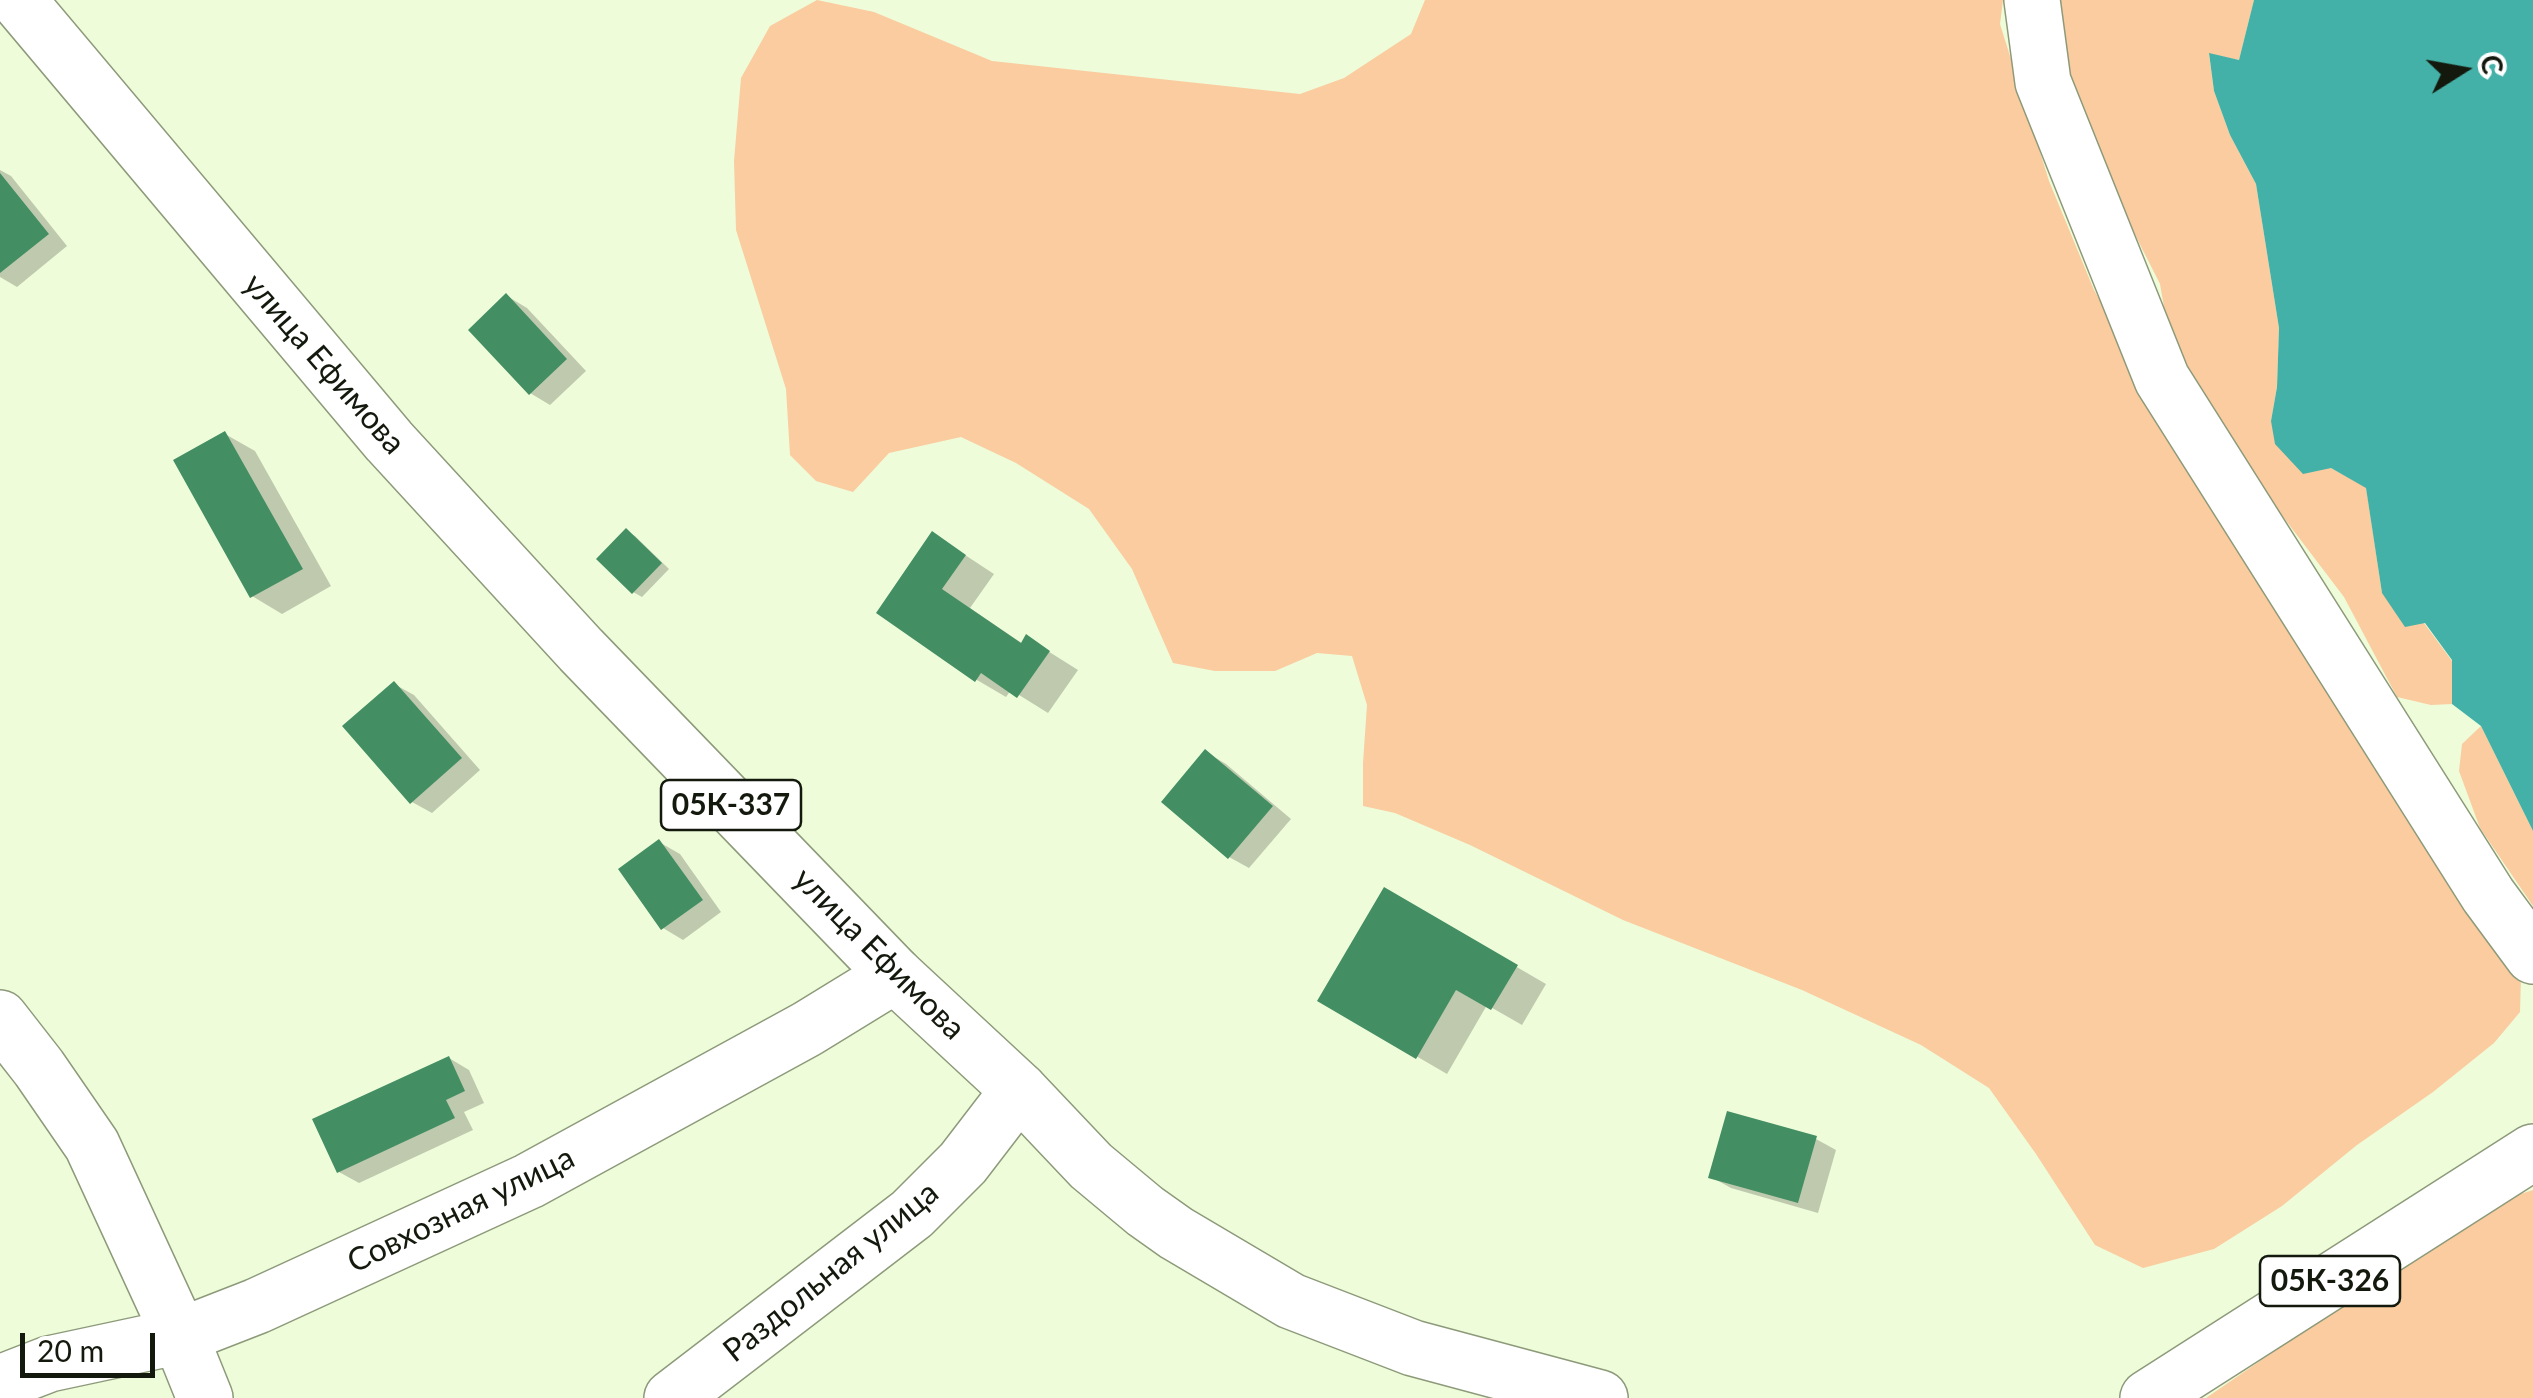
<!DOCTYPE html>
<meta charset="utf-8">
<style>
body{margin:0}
#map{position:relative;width:2533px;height:1398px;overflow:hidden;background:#eefcda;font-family:Lato,sans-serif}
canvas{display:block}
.north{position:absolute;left:2413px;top:20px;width:100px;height:100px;-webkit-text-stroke:8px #fff;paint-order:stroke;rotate:79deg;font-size:28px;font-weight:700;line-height:40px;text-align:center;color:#14190d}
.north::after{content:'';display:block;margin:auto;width:35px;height:45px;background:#14190d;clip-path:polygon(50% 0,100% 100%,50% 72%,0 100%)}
.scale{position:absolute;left:20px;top:1333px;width:135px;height:45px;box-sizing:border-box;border:5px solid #14190d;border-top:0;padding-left:12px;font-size:30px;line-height:35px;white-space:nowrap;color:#14190d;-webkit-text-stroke:8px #fff;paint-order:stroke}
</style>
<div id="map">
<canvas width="2533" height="1398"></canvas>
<div class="north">С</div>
<div class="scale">20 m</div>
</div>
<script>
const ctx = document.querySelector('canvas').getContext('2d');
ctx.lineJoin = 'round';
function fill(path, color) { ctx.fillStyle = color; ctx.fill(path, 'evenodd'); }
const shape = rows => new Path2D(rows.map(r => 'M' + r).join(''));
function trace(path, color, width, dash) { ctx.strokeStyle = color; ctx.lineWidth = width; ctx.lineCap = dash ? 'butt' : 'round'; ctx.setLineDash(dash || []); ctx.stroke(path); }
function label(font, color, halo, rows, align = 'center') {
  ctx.font = font + ' Lato,sans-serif'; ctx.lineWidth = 10; ctx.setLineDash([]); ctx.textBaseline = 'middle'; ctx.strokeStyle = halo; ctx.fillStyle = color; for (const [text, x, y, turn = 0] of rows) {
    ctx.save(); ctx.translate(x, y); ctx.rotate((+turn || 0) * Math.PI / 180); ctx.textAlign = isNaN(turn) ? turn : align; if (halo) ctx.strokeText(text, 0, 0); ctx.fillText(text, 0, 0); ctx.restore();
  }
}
fill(shape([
 [817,0,874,12,992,61,1300,94,1344,78,1411,34,1425,0,2003,0,2000,24,2049,181,2094,290,2125,345,2521,977,2520,1012,2494,1043,2433,1092,2357,1145,2282,1206,2214,1249,2143,1268,2095,1245,2036,1154,1989,1088,1921,1045,1802,990,1623,920,1470,845,1395,813,1363,806,1363,763,1367,705,1352,656,1317,653,1275,671,1215,671,1173,663,1132,569,1089,509,1016,463,961,437,889,453,853,492,816,481,790,455,786,389,736,230,734,161,741,78,770,26],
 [2060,0,2254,0,2239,60,2209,54,2214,91,2230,135,2256,184,2279,328,2277,387,2271,421,2331,468,2366,487,2382,593,2424,623,2452,661,2452,704,2431,705,2397,697,2344,597,2252,476,2174,364,2160,284,2069,104],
 [2481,726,2533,831,2533,906,2480,828,2459,771,2462,744],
 [2533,1190,2533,1398,2206,1398,2362,1291,2502,1200]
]), '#facc9f');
fill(shape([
 [2254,0,2533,0,2533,831,2481,726,2452,704,2452,660,2425,623,2405,627,2382,593,2366,488,2331,468,2303,474,2275,444,2271,421,2277,387,2279,328,2256,184,2230,135,2214,91,2209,53,2239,60]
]), '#43b1a7');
fill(shape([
 [0,170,11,176,67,246,17,287,0,277],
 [507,296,527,308,586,371,550,405,530,393],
 [225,434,255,451,331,586,282,614,252,596],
 [626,531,635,536,669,569,642,597,633,592],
 [933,534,994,574,970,608,1023,644,1027,638,1078,670,1048,713,1011,690,1006,697,977,680,879,613],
 [394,684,414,695,480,770,432,813,412,802],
 [1206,752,1226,764,1291,819,1249,868,1229,857],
 [659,842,680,854,721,912,683,940,663,928],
 [1384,890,1546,984,1522,1025,1487,1005,1447,1074,1320,1000],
 [449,1058,469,1070,484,1103,464,1112,473,1130,359,1183,339,1172],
 [1816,1139,1836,1150,1818,1213,1731,1188,1711,1177]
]), '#0003');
fill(shape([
 [0,173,49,234,0,273],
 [506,293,567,359,529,395,468,330],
 [225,431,303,569,250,598,173,460],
 [626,528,662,563,632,594,596,559],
 [932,531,966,555,942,589,1021,643,1026,634,1050,651,1017,698,981,673,975,682,876,613],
 [394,681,462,758,410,804,342,726],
 [1205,749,1273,806,1228,859,1161,802],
 [659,839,703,900,661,930,618,869],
 [1384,887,1518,965,1491,1010,1456,990,1416,1059,1317,1001],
 [449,1056,465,1091,446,1100,455,1118,337,1173,312,1119],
 [1727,1111,1817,1136,1798,1203,1708,1178]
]), '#448e63');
const street = shape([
 [2032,0,2043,82,2162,379,2488,895,2533,956],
 [0,1018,39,1068,92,1145,180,1336,205,1398],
 [0,1383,49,1364,180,1336,257,1306,529,1181,807,1029,895,975],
 [672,1398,912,1214,963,1163,1019,1090]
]);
const primary = shape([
 [18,0,389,441,581,650,895,975,1019,1090,1091,1166,1145,1211,1176,1233,1291,1301,1413,1348,1600,1398],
 [2148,1398,2533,1152]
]);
trace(street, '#8d9a7a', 58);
trace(primary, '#8d9a7a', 58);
trace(street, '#fff', 55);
trace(primary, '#fff', 55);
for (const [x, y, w] of [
 [731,805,140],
 [2330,1281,140]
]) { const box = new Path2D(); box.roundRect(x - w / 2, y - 25, w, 50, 8); ctx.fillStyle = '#fff'; ctx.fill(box); trace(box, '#14190d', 2.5); }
label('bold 30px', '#14190d', null, [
 ["05К-337",731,805],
 ["05К-326",2330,1281]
]);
label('32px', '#14190d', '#fff', [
 ["улица Ефимова",324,364,49],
 ["улица Ефимова",879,954,45],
 ["Совхозная улица",461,1210,-26],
 ["Раздольная улица",831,1272,-39]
]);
</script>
